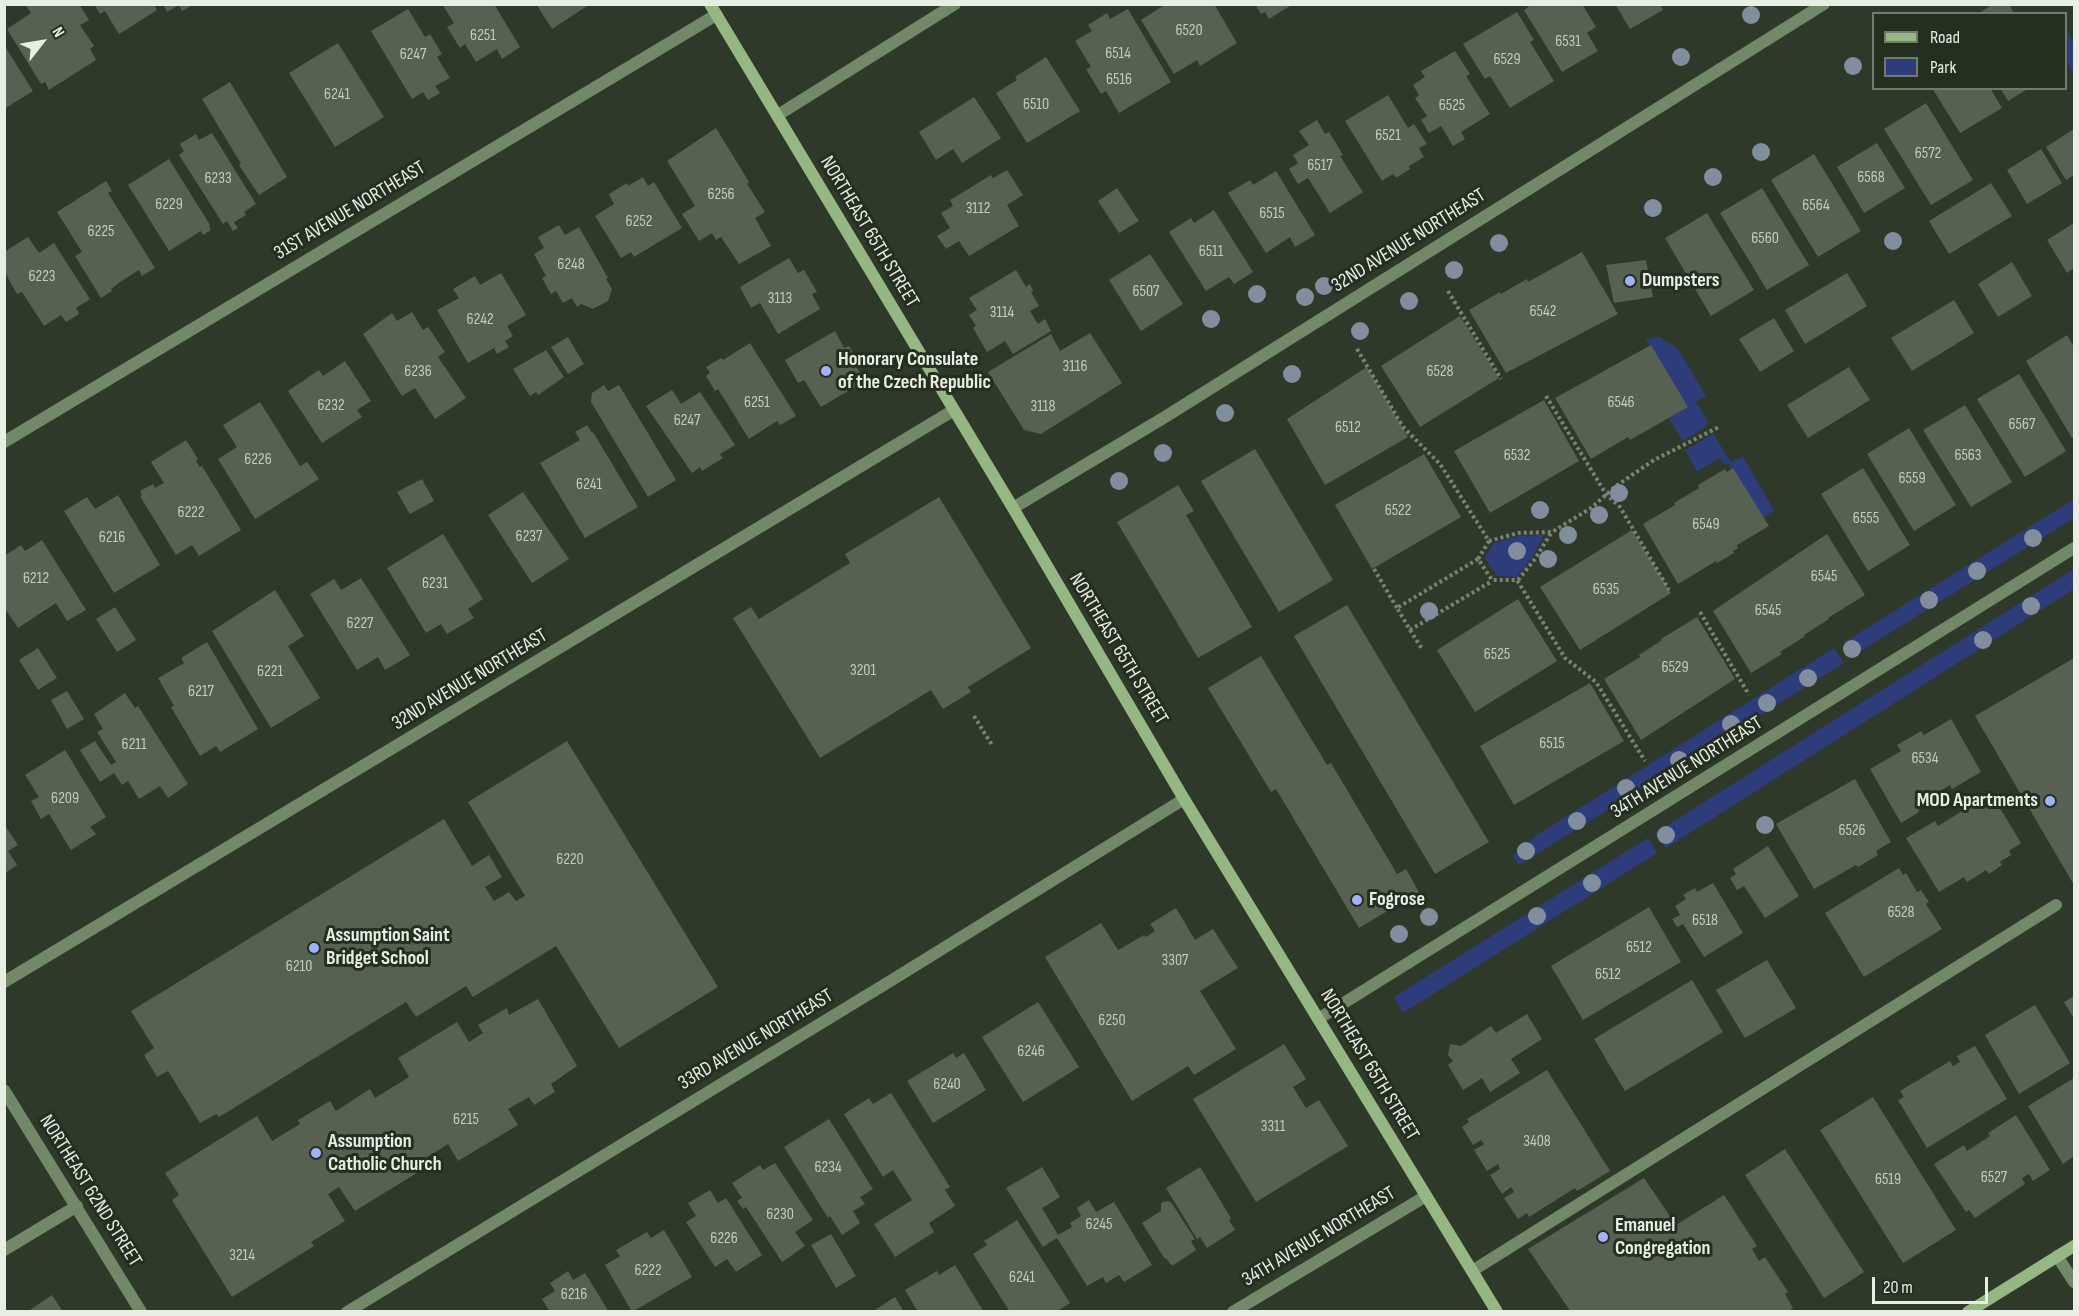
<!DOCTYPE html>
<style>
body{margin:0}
#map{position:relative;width:2079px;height:1316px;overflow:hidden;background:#2f392a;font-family:"Sofia Sans Condensed",sans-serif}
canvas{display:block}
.frame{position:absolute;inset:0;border:6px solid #e7eee4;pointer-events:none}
.legend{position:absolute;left:1872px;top:12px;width:195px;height:78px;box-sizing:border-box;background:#252f20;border:2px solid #737b6e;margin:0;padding:8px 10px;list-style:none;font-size:18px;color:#e7eee4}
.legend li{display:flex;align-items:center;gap:12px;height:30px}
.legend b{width:30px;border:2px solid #737b6e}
.north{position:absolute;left:12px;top:12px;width:60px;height:60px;-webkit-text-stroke:4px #252f20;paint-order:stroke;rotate:59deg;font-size:16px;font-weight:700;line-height:24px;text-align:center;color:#e7eee4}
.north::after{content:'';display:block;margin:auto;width:21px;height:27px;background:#e7eee4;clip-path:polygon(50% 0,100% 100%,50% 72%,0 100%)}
.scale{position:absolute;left:1872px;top:1277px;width:116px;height:27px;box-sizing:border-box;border:3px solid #e7eee4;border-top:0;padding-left:8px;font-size:18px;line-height:21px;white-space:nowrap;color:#e7eee4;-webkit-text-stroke:4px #252f20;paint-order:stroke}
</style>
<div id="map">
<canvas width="2079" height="1316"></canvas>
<div class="frame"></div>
<ul class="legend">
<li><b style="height:8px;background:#96b783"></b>Road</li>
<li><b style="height:16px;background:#2f3c7c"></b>Park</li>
</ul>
<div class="north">N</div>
<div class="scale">20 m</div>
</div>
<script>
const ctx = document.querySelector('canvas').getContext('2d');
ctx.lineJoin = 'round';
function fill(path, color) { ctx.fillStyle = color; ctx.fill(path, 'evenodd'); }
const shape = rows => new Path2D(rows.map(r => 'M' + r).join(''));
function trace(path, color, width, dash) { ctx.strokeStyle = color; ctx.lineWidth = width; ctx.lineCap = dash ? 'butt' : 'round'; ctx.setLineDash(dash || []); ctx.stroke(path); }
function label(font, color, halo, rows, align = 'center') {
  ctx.font = font + ' "Sofia Sans Condensed",sans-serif'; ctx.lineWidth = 6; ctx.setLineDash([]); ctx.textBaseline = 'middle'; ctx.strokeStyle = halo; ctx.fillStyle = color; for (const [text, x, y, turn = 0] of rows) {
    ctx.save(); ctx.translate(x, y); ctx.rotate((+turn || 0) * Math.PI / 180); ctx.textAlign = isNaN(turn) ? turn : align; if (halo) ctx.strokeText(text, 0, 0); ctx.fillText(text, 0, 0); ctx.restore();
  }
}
fill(shape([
 [2066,29,2074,43,2074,75,2066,60],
 [1660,337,1678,349,1706,396,1696,402,1708,421,1704,428,1683,441,1669,419,1688,407,1646,339],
 [1713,434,1731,462,1743,457,1774,510,1763,518,1728,463,1724,465,1720,458,1697,471,1685,450],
 [2074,499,2074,518,1851,657,1843,643],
 [1544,535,1532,557,1517,577,1497,576,1485,558,1494,543,1518,536],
 [2074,569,2074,589,1666,848,1655,833],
 [1834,648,1844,663,1519,865,1513,856,1537,835],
 [1648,838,1657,853,1403,1013,1394,997]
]), '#2f3c7c');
fill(shape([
 [25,4,79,4,89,20,80,25,94,46,90,49,96,60,49,90,45,82,41,84,7,29,31,13],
 [94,4,154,4,157,10,119,34,105,11,100,14],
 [163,4,194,4,182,11,179,5,167,12],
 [442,4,494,4,520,47,502,59,497,49,476,62,465,44,460,48,447,27,454,23],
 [536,4,590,4,552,29],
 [1166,4,1214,4,1237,43,1200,66,1197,60,1174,74,1141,20],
 [1255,4,1293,4,1269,19,1265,12,1261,14],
 [1532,4,1582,4,1596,27,1587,33,1598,51,1562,72,1524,10],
 [1615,4,1660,4,1663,10,1630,29],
 [1993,4,2009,4,2014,14,1978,14],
 [408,9,425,37,430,34,442,54,437,57,450,78,435,86,440,93,428,100,423,92,412,99,371,31],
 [1128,9,1171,82,1119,113,1106,91,1101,94,1086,69,1091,67,1075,41,1092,31,1088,25,1107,13,1110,19],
 [1517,12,1534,40,1530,42,1554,81,1510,108,1490,76,1485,79,1463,44],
 [338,43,384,117,335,147,289,73],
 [4,45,33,91,4,109],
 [1455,51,1470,74,1466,76,1490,114,1461,132,1465,139,1453,146,1441,126,1429,133,1421,120,1427,116,1415,98,1419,95,1413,85,1425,77,1421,71],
 [1046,57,1080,111,1027,143,996,93,1017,80,1015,77],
 [230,82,287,177,259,195,239,165,241,164,202,99],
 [1932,88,1990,88,2002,108,1960,133],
 [2000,88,2029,88,2008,101],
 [1388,95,1408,128,1414,124,1427,144,1419,148,1424,157,1409,166,1410,169,1396,178,1393,174,1382,181,1345,121],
 [974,97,1001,138,962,163,953,149,936,160,919,132],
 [1926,103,1973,180,1931,205,1884,129],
 [1317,120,1325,134,1329,132,1343,155,1340,156,1363,192,1330,213,1308,178,1298,184,1289,169,1298,163,1293,155,1309,145,1299,131],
 [716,128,749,182,747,184,765,212,755,218,771,246,739,264,721,237,716,240,712,233,699,241,682,214,695,206,667,161],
 [2074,129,2074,175,2066,180,2046,147],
 [212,133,256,204,244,212,246,215,234,222,238,228,233,231,227,221,223,224,179,155,184,151,180,144,196,134,199,140],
 [1877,143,1905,188,1864,213,1837,167],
 [2041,149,2062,183,2027,204,2007,170],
 [1814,154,1861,231,1818,257,1771,180],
 [169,159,210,225,209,226,211,230,203,235,201,231,169,251,128,185],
 [1007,170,1023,195,1007,205,1019,226,969,256,959,241,946,249,937,236,950,228,941,213,953,206,950,200,991,175,993,178],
 [1276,171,1315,235,1295,247,1290,237,1266,253,1228,193,1250,180,1253,185],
 [643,177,648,186,654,182,682,228,634,257,631,252,621,258,595,216,614,204,609,194,627,183,628,186],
 [106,181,112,191,108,193,155,268,142,276,139,270,120,282,111,289,112,291,101,298,75,256,82,252,57,212],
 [1991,183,2012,216,1949,254,1929,221],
 [1117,188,1139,221,1119,233,1098,201],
 [1762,188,1809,265,1767,290,1720,213],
 [1214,210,1253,272,1234,284,1229,277,1206,291,1169,232,1191,218,1194,223],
 [1707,213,1754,290,1711,316,1665,238],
 [2074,223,2074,268,2067,273,2047,240],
 [559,225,565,235,579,227,608,278,606,279,612,289,608,301,593,309,581,304,577,307,572,298,563,303,556,291,551,294,542,278,546,276,534,254,544,248,538,237],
 [28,237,39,253,54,243,90,299,76,308,79,314,66,322,61,315,44,326,22,292,17,294,4,271,4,252],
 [1582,252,1618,314,1506,373,1469,310,1500,292,1501,294,1527,279,1528,282],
 [1150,254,1183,304,1141,331,1109,280],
 [789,258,798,273,804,270,817,292,812,294,820,309,778,334,760,303,751,308,740,287],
 [1646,260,1653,297,1614,303,1606,265],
 [2012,262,2032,296,1998,317,1978,284],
 [1016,270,1026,287,1030,284,1033,291,1031,292,1039,306,1030,311,1038,324,1045,319,1051,331,1013,354,1005,341,987,352,973,328,976,326,969,315,977,310,969,298],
 [501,273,526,315,507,326,513,336,505,341,509,347,497,354,494,348,468,363,437,310,459,298,453,289,475,276,480,285],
 [1847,273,1867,306,1805,344,1785,310],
 [1954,300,1974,333,1912,371,1891,338],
 [412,312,423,330,428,327,445,352,438,357,466,398,435,419,415,388,402,396,363,334,392,313,397,321],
 [1460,316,1499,378,1420,427,1381,366],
 [1774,318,1794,351,1760,372,1739,339],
 [835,331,844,348,849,346,858,361,854,363,865,381,821,407,804,380,798,383,785,360],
 [1090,333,1122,383,1041,434,1024,430,988,372,1051,334,1060,351],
 [2067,335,2074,347,2074,437,2072,438,2026,361],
 [568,337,584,364,568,374,551,347],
 [750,343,796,416,780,425,777,421,749,439,718,389,715,391,706,376,710,373,706,367,721,358,723,360],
 [1651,345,1688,407,1630,440,1628,437,1591,459,1555,398],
 [546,350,564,377,538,395,536,392,530,396,513,369],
 [345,361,371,401,357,410,362,417,322,443,288,391,319,370,323,376],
 [1367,367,1408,437,1325,485,1287,419],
 [1849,367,1870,400,1808,438,1787,405],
 [2019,374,2066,451,2025,477,1977,399],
 [604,385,608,391,619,385,676,480,648,497,591,402,592,393],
 [672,390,681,404,700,392,735,445,720,454,723,458,702,471,700,467,692,473,646,406],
 [1544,400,1579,461,1490,513,1454,451],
 [260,402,300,466,307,462,319,479,255,519,218,459,237,447,223,425],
 [1965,405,2012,482,1971,507,1923,430],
 [587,425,592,433,593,432,638,507,585,538,540,463,580,440,575,432],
 [1909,428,1956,505,1914,531,1867,454],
 [186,440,198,459,196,461,200,467,202,466,241,530,199,556,192,545,176,555,140,496,142,495,140,491,153,484,155,488,164,483,151,462],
 [1255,449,1333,580,1279,612,1201,481],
 [1424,454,1461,517,1372,569,1335,505],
 [1733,468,1769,526,1737,545,1738,548,1733,551,1734,553,1717,563,1716,561,1678,584,1643,524,1675,505,1674,503,1699,488,1698,485,1725,469,1727,472],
 [1863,468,1910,545,1868,571,1821,494],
 [422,479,434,501,410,514,397,492],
 [1178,485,1194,511,1186,515,1252,627,1198,658,1117,522],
 [523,492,569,559,532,583,488,515],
 [118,495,160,565,114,593,64,511,87,497,95,509],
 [939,497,1031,648,968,687,971,692,943,709,931,690,820,758,733,618,751,607,759,619,850,563,845,554],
 [1632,530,1671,593,1580,650,1540,587],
 [443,534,483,599,468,609,474,618,447,634,441,624,426,633,387,568],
 [1827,534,1865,595,1828,618,1829,619,1804,635,1805,636,1780,652,1782,654,1751,673,1713,611],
 [42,540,86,610,67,621,56,603,18,628,4,607,4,556,21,545,25,551],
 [361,578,410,655,385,670,378,657,357,670,310,594,334,579,341,590],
 [275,590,304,636,288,646,320,698,271,728,212,631],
 [1518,599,1557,661,1475,712,1437,650],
 [1347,605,1489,842,1435,874,1294,636],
 [115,607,136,640,117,652,96,619],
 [1697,617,1735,679,1641,740,1604,679,1640,657,1639,655,1662,640,1661,639],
 [207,642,258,729,220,752,216,746,200,756,171,707,174,706,158,678,184,663,181,658],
 [38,648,57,678,38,690,19,660],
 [1261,656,1327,765,1331,763,1397,874,1406,869,1419,892,1359,928,1276,789,1271,792,1208,688],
 [2074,658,2074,885,1975,716],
 [1590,683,1624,741,1514,805,1480,746],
 [67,691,84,719,67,729,51,700],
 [125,693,135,708,138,706,188,784,168,798,160,786,139,799,128,781,122,785,114,773,100,782,80,750,95,741,111,765,116,762,97,732,103,729,94,714],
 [1951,719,1981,772,1952,789,1950,785,1927,799,1929,803,1918,810,1919,812,1901,823,1870,769,1901,751,1897,745,1921,731,1924,735],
 [567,741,718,987,619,1048,556,946,473,997,466,986,416,1017,406,1002,219,1117,216,1114,200,1123,168,1071,157,1077,144,1055,154,1048,131,1011,444,819,472,866,489,855,502,877,485,887,494,901,509,892,516,901,525,896,468,802],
 [65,750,106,817,90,827,96,834,71,850,49,814,41,819,31,801,39,797,25,775],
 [1855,779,1891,842,1876,851,1878,855,1858,867,1856,865,1814,889,1776,824],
 [1989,790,2021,843,2009,851,2011,855,2000,862,2002,865,1989,874,1986,870,1967,882,1964,877,1939,892,1906,838,1935,821,1938,826,1962,811,1960,808],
 [4,824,18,845,8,851,17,865,4,874],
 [1768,846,1799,896,1765,918,1744,886,1737,890,1730,878,1736,874,1733,869],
 [1899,868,1903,875,1906,873,1917,892,1921,890,1929,902,1926,904,1942,929,1864,977,1825,913],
 [1713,883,1743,933,1704,957,1683,924,1677,927,1672,919,1680,915,1675,906,1686,899,1683,895,1695,888,1697,892],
 [1649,907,1681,962,1583,1020,1551,966],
 [1176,908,1195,940,1213,929,1238,968,1200,991,1236,1049,1194,1075,1188,1066,1132,1101,1045,957,1101,923,1118,950,1144,935,1146,937,1155,931,1150,924],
 [1767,960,1796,1008,1745,1038,1716,990],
 [1692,980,1723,1032,1625,1091,1594,1039],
 [2074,996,2074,1019,2064,1002],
 [538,999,577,1066,551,1084,555,1092,534,1105,529,1097,508,1109,518,1125,458,1161,448,1144,416,1164,420,1171,355,1211,339,1187,328,1194,345,1221,311,1242,314,1246,232,1297,172,1200,179,1195,165,1173,257,1116,272,1141,300,1124,298,1120,330,1101,336,1111,370,1089,375,1098,409,1077,398,1058,457,1022,469,1042,483,1033,478,1025,507,1008,509,1015],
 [1038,1002,1079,1067,1023,1102,982,1037],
 [2035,1005,2070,1063,2019,1094,1985,1035],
 [1527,1014,1542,1039,1511,1059,1520,1073,1490,1092,1482,1078,1463,1090,1448,1065,1453,1061,1448,1055,1450,1044,1461,1046,1491,1026,1496,1033],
 [1284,1044,1306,1079,1293,1087,1306,1108,1319,1100,1348,1146,1256,1202,1193,1099],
 [1975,1046,2007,1099,1927,1148,1898,1100,1904,1097,1900,1091,1950,1061,1953,1066,1960,1062,1957,1056],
 [953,1053,956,1058,964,1053,986,1090,933,1123,907,1081],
 [1547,1070,1610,1171,1577,1191,1575,1188,1529,1217,1527,1213,1518,1219,1504,1198,1514,1192,1511,1187,1502,1194,1490,1175,1500,1169,1498,1164,1487,1171,1474,1150,1484,1144,1481,1140,1473,1145,1462,1127,1469,1122,1467,1119],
 [2074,1078,2074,1156,2063,1164,2028,1106],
 [891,1093,950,1187,945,1190,955,1206,929,1223,934,1232,895,1257,874,1224,912,1200,893,1170,883,1177,844,1114,869,1098,873,1104],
 [1873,1097,1956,1230,1903,1263,1820,1130],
 [2016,1115,2050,1170,2033,1181,2029,1174,2022,1178,2025,1184,1975,1218,1969,1210,1966,1212,1934,1164,1964,1145,1967,1151,1990,1136,1988,1133],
 [829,1119,873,1189,860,1197,865,1204,853,1211,860,1223,842,1235,830,1216,828,1218,784,1147],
 [1785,1149,1864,1272,1824,1298,1745,1175],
 [775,1163,813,1220,795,1232,805,1246,782,1262,746,1207,743,1209,737,1201,742,1198,732,1183,760,1165,763,1170],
 [1042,1167,1060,1197,1042,1208,1058,1235,1072,1227,1070,1223,1081,1216,1077,1208,1089,1200,1096,1212,1114,1202,1152,1265,1124,1282,1119,1275,1106,1283,1103,1277,1087,1286,1057,1238,1043,1247,1006,1188],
 [1200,1167,1231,1218,1229,1220,1235,1230,1207,1248,1200,1237,1197,1239,1166,1188],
 [1644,1178,1676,1225,1724,1195,1757,1246,1752,1249,1759,1261,1765,1257,1788,1292,1785,1294,1793,1308,1788,1312,1571,1312,1528,1249],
 [710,1190,718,1203,726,1198,762,1255,736,1272,727,1259,715,1267,686,1222,696,1216,688,1203],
 [1166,1201,1171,1202,1195,1239,1191,1241,1196,1250,1172,1266,1166,1258,1165,1259,1142,1223,1161,1211,1161,1203],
 [1017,1220,1070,1303,1056,1312,1010,1312,973,1254,987,1245,984,1241],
 [664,1230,692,1277,632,1312,605,1265,620,1256,616,1250,647,1232,651,1238],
 [831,1234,856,1276,836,1288,811,1245],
 [955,1265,984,1312,918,1312,905,1290,937,1271,939,1275],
 [568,1271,573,1280,585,1273,609,1312,550,1312,542,1299,555,1291,550,1283],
 [52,1295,63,1312,27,1312],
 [895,1297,904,1312,872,1312]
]), '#576151');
trace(shape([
 [1448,291,1501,379],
 [1357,349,1403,427,1440,464,1489,541,1518,533,1552,532,1591,508,1616,486,1654,460,1719,427],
 [1546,396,1606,494,1620,507,1669,590],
 [1489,541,1478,559,1492,580,1517,580,1565,658,1596,682,1645,761],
 [1478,559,1397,608,1410,630,1492,581],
 [1374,569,1397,608],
 [1518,580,1535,559,1551,533],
 [1700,612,1749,695],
 [1410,630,1422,649],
 [974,716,992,745]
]), '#798275', 4, [3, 3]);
trace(shape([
 [4,1250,77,1206],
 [2057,1256,2074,1282],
 [1472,1271,2056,905]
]), '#738868', 12);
trace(shape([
 [778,115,955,4],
 [4,442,716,15],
 [1013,508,1165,417,1824,4],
 [4,982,954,410],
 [1318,1019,2074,548],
 [4,1090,141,1312],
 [347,1312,892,980,1184,799],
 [1233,1312,1426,1196]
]), '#738868', 12);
trace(shape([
 [710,4,1013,508,1184,799,1497,1312],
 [1968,1312,2074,1246]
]), '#96b783', 12);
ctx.fillStyle = '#828d9e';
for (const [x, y] of [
 [1751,15],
 [1681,57],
 [1853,66],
 [1761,152],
 [1713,177],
 [1653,208],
 [1893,241],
 [1499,243],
 [1454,270],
 [1324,286],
 [1257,294],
 [1305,297],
 [1409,301],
 [1211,319],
 [1360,331],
 [1292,374],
 [1225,413],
 [1163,453],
 [1119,481],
 [1619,493],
 [1540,510],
 [1599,515],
 [1568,535],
 [2033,538],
 [1517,551],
 [1548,559],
 [1977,571],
 [1929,600],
 [2031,606],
 [1429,611],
 [1983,640],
 [1852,649],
 [1808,678],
 [1767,703],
 [1731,724],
 [1679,760],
 [1626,788],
 [1577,821],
 [1765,825],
 [1666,835],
 [1526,851],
 [1592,883],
 [1537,916],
 [1429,917],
 [1399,934]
]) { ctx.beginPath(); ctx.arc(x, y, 9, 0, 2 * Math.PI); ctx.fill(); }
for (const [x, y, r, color] of [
 [1630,281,6,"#9fb3fd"],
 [826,371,6,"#9fb3fd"],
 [2050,801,6,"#9fb3fd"],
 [1357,900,6,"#9fb3fd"],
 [314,948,6,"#9fb3fd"],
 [316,1153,6,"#9fb3fd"],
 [1603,1237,6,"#9fb3fd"]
]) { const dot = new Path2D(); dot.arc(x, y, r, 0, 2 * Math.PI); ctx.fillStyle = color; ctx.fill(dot); trace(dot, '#252f20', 2); }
label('16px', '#c3cbbf', null, [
 ["6520",1189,31],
 ["6251",483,36],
 ["6531",1568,42],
 ["6514",1118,54],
 ["6247",413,55],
 ["6529",1507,60],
 ["6516",1119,80],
 ["6241",337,95],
 ["6510",1036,105],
 ["6525",1452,106],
 ["6521",1388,136],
 ["6572",1928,154],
 ["6517",1320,166],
 ["6568",1871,178],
 ["6233",218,179],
 ["6256",721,195],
 ["6229",169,205],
 ["6564",1816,206],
 ["3112",978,209],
 ["6515",1272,214],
 ["6252",639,222],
 ["6225",101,232],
 ["6560",1765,239],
 ["6511",1211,252],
 ["6248",571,265],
 ["6223",42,277],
 ["6507",1146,292],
 ["3113",780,299],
 ["6542",1543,312],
 ["3114",1002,313],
 ["6242",480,320],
 ["3116",1075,367],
 ["6236",418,372],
 ["6528",1440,372],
 ["6251",757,403],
 ["6546",1621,403],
 ["6232",331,406],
 ["3118",1043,407],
 ["6247",687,421],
 ["6567",2022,425],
 ["6512",1348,428],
 ["6532",1517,456],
 ["6563",1968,456],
 ["6226",258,460],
 ["6559",1912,479],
 ["6241",589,485],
 ["6522",1398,511],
 ["6222",191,513],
 ["6555",1866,519],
 ["6549",1706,525],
 ["6237",529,537],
 ["6216",112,538],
 ["6545",1824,577],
 ["6212",36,579],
 ["6231",435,584],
 ["6535",1606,590],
 ["6545",1768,611],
 ["6227",360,624],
 ["6525",1497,655],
 ["6529",1675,668],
 ["3201",863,671],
 ["6221",270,672],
 ["6217",201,692],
 ["6515",1552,744],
 ["6211",134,745],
 ["6534",1925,759],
 ["6209",65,799],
 ["6526",1852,831],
 ["6220",570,860],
 ["6528",1901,913],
 ["6518",1705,921],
 ["6512",1639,948],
 ["3307",1175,961],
 ["6210",299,967],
 ["6512",1608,975],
 ["6250",1112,1021],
 ["6246",1031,1052],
 ["6240",947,1085],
 ["6215",466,1120],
 ["3311",1273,1127],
 ["3408",1537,1142],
 ["6234",828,1168],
 ["6527",1994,1178],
 ["6519",1888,1180],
 ["6230",780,1215],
 ["6245",1099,1225],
 ["6226",724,1239],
 ["3214",242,1256],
 ["6222",648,1271],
 ["6241",1022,1278],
 ["6216",574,1295]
]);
label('20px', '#e7eee4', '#252f20', [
 ["31ST AVENUE NORTHEAST",350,211,-31],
 ["NORTHEAST 65TH STREET",869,232,59],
 ["32ND AVENUE NORTHEAST",1409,241,-32],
 ["NORTHEAST 65TH STREET",1118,649,59],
 ["32ND AVENUE NORTHEAST",470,680,-31],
 ["34TH AVENUE NORTHEAST",1687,768,-32],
 ["33RD AVENUE NORTHEAST",756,1040,-31],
 ["NORTHEAST 65TH STREET",1369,1065,59],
 ["NORTHEAST 62ND STREET",90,1191,58],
 ["34TH AVENUE NORTHEAST",1319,1237,-31]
]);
label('bold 20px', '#e7eee4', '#252f20', [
 ["Dumpsters",1642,281],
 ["Honorary Consulate",838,360],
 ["of the Czech Republic",838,383],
 ["MOD Apartments",2038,801,"right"],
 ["Fogrose",1369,900],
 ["Assumption Saint",326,936],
 ["Bridget School",326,959],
 ["Assumption",328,1142],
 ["Catholic Church",328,1165],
 ["Emanuel",1615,1226],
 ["Congregation",1615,1249]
], 'left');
</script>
